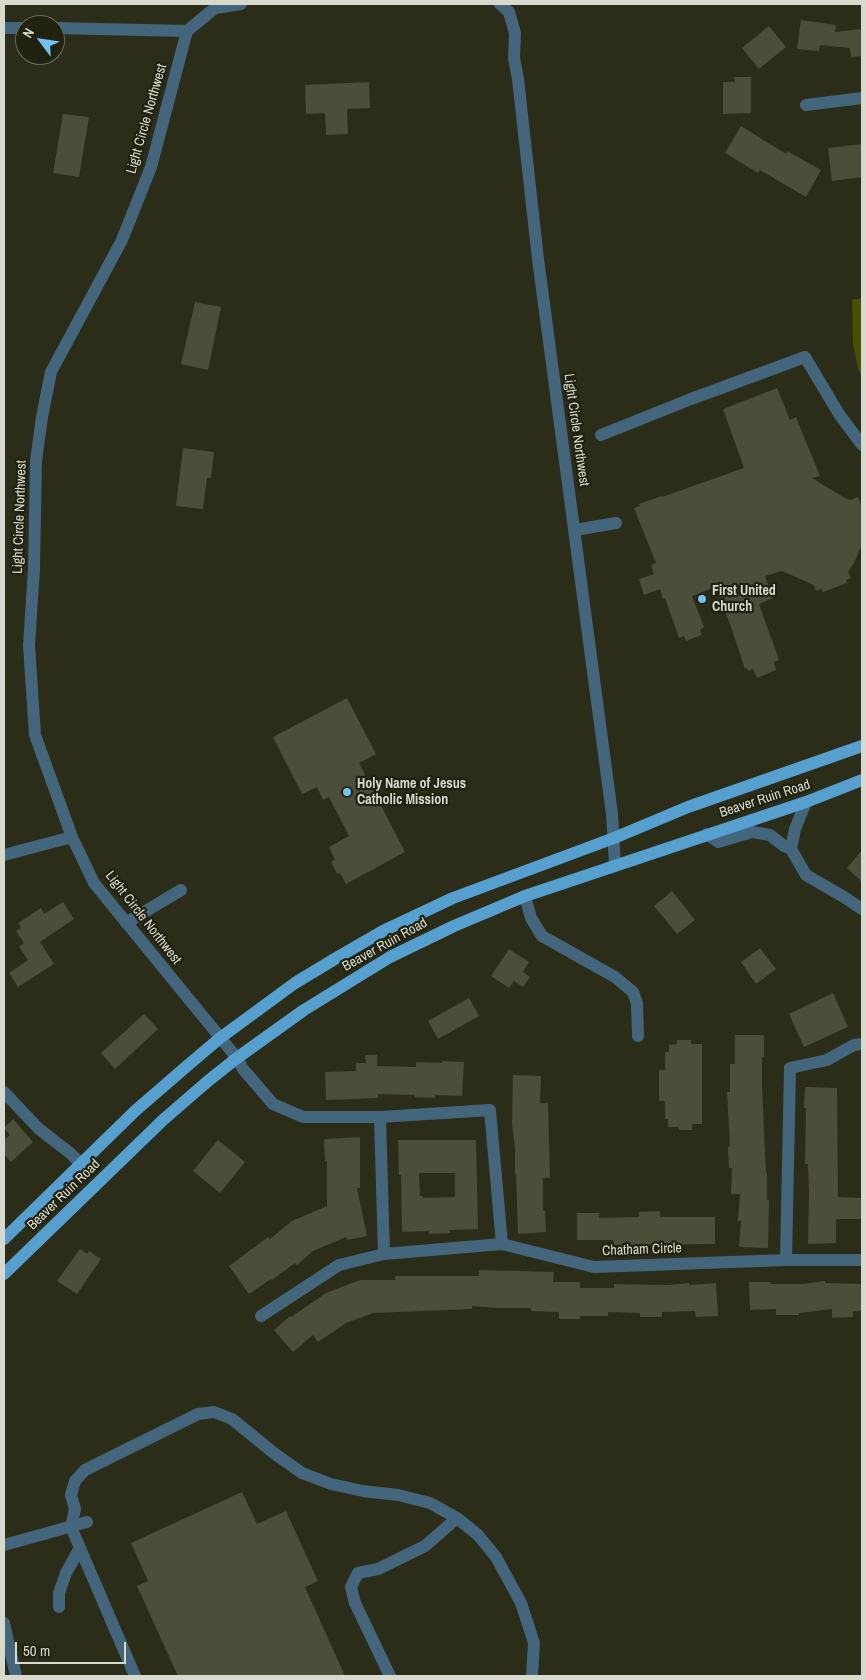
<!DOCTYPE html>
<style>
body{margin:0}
#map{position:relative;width:866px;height:1680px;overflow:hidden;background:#2b2d19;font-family:"Archivo Narrow",sans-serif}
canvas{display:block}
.frame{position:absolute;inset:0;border:5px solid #d7d9cd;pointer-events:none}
.north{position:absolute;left:15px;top:15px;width:50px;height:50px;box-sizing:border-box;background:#212310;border:1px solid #6a6c5c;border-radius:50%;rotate:301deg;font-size:14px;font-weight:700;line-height:20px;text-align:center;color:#d7d9cd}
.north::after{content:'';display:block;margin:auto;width:18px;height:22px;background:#70c1f4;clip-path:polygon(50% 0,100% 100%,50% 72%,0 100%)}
.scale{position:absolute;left:15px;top:1642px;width:111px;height:22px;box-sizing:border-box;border:2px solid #d7d9cd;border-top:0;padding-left:6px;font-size:15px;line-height:18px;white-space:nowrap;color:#d7d9cd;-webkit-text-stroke:4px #212310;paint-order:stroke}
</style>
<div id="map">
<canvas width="866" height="1680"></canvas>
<div class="frame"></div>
<div class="north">N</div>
<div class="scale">50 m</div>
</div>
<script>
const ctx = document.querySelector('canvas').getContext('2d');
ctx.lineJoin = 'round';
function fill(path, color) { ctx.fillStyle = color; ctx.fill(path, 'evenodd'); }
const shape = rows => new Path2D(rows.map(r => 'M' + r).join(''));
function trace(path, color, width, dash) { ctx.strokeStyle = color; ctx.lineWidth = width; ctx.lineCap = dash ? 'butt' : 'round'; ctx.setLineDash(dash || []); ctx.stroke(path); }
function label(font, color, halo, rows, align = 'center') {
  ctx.font = font + ' "Archivo Narrow",sans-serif'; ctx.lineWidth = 4.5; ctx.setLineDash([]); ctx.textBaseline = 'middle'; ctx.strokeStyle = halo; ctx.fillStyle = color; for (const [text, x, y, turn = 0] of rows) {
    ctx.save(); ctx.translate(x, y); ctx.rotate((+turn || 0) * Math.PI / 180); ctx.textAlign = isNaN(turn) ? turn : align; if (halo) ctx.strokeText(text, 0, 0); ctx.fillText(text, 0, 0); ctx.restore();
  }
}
fill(shape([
 [862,298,862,378,858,368,853,344,852,300]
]), '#4a4f01');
fill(shape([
 [801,20,836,25,835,32,862,29,862,56,851,57,850,48,820,45,819,51,797,49],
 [769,26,786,47,759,69,742,48],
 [734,77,751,77,751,113,723,114,723,82,735,82],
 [369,82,370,108,347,109,348,134,326,135,325,113,306,114,305,85],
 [63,114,89,117,79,177,53,173],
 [741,126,786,154,787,151,821,170,806,197,760,170,758,173,725,153],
 [861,144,862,177,832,181,828,148],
 [195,302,221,307,208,370,181,364],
 [777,388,790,420,796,417,820,476,812,478,845,498,850,500,858,497,862,508,862,544,854,563,848,572,851,578,846,580,847,583,823,592,821,589,816,591,814,585,782,571,765,576,773,598,759,604,779,660,774,662,776,670,757,678,753,669,748,671,747,668,745,669,730,624,715,587,692,596,704,627,700,630,702,635,686,641,684,636,679,638,665,598,663,599,660,589,644,595,639,579,654,574,651,565,656,563,634,508,640,506,639,504,662,496,662,497,744,468,723,409],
 [183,448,214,452,211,478,207,478,203,509,176,506],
 [347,698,376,754,359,763,405,852,346,884,340,873,337,874,331,862,335,860,329,847,349,836,329,797,323,800,317,787,302,794,273,737],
 [862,850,862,882,847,868],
 [672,891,695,920,677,934,654,906],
 [63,902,74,919,40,942,54,964,18,987,9,973,28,960,19,947,24,943,16,931,21,928,18,923,41,908,44,914],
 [760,948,776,969,756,984,741,962],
 [509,949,529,962,523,972,530,977,523,987,514,981,509,988,491,976],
 [833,993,848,1027,804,1047,789,1014],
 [469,998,479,1016,438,1039,428,1021],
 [144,1014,158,1029,115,1069,101,1053],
 [735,1035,764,1035,764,1057,762,1057,762,1085,766,1173,767,1173,767,1200,769,1200,768,1248,739,1247,741,1221,738,1221,740,1194,731,1194,732,1168,729,1168,728,1147,730,1146,727,1092,730,1092,730,1064,735,1064],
 [677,1040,691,1040,691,1044,702,1044,702,1124,692,1124,692,1130,679,1130,679,1127,668,1127,668,1119,665,1119,665,1101,659,1101,659,1070,665,1070,665,1052,669,1052,669,1045,677,1044],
 [365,1055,377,1055,377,1066,416,1067,416,1062,442,1063,442,1061,464,1062,462,1096,435,1095,435,1098,415,1097,415,1095,378,1094,378,1098,326,1100,325,1072,356,1071,356,1063,366,1063],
 [513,1075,541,1076,540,1103,548,1103,550,1178,543,1178,543,1211,545,1211,546,1232,518,1234,516,1174,515,1174,515,1148,512,1124],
 [805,1087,837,1088,838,1197,862,1198,862,1219,836,1219,836,1243,808,1244,809,1191,808,1164,805,1164,806,1108,804,1108],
 [13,1119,33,1142,11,1162,4,1154,4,1140,10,1135,4,1128],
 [360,1137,360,1188,357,1188,367,1236,347,1240,346,1237,313,1251,297,1265,295,1263,272,1280,271,1279,249,1294,229,1266,268,1237,270,1239,292,1221,327,1206,327,1161,325,1161,324,1139],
 [218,1140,245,1162,220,1193,193,1171],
 [398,1140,476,1140,478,1229,450,1230,450,1233,429,1234,429,1231,402,1232,401,1175,399,1175],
 [419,1173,455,1173,455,1197,423,1198,423,1196,420,1196],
 [660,1211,660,1217,715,1217,715,1244,613,1245,613,1240,577,1240,577,1213,599,1213,599,1218,639,1217,639,1212],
 [80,1249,87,1254,89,1251,101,1259,77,1294,57,1281],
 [479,1270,554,1272,553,1282,580,1282,580,1288,614,1288,614,1284,668,1285,689,1283,689,1285,716,1283,718,1316,696,1317,695,1311,662,1312,662,1317,640,1317,640,1313,608,1312,608,1316,580,1316,580,1319,559,1319,559,1312,531,1311,531,1308,498,1308,472,1306,472,1309,373,1313,346,1323,318,1342,313,1335,293,1352,274,1330,290,1316,291,1317,326,1293,360,1280,395,1280,395,1276,479,1276],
 [825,1281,825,1283,862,1284,862,1311,853,1311,853,1317,832,1318,832,1309,799,1313,799,1315,776,1315,776,1309,750,1310,749,1282,770,1282,771,1284,803,1284],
 [242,1492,257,1524,286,1511,318,1581,305,1587,345,1676,178,1676,137,1586,148,1581,131,1543]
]), '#4b4e38');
trace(shape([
 [241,4,215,8,187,31,151,167,122,240,51,372,42,417,36,461,34,569,29,645,35,735,72,837,94,883,210,1025,237,1058,243,1069,273,1104,303,1117,380,1117,490,1110,502,1244,594,1267,786,1260,862,1260],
 [500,4,509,12,515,33,514,58,518,79,538,259,612,814,615,865],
 [4,28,25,28],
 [55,28,187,31],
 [806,105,862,98],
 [601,435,691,399,805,357,839,414,862,445],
 [575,530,616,523],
 [806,802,795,829,791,849,806,875,844,897,862,909],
 [707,834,718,842,752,832,770,835,784,846,791,849],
 [4,855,72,837],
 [525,896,531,918,542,936,615,977,633,992,637,1003,638,1036],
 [126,923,181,890],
 [4,1092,39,1129,70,1153,81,1164],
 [380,1117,384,1254],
 [786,1260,790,1068,827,1060,854,1045,862,1044],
 [261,1316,339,1265,384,1254,502,1244],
 [4,1545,87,1522],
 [59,1607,59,1593,66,1573,80,1548],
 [4,1623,16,1676],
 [135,1676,71,1527,75,1509,71,1495,75,1481,85,1470,198,1414,214,1412,232,1419,275,1454,302,1473,331,1484,363,1491,398,1495,430,1503,457,1518,478,1535,496,1557,521,1603,534,1643,532,1676],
 [390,1676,355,1603,351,1587,358,1573,378,1569,425,1546,457,1518]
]), '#44667d', 12);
trace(shape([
 [4,1239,135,1111,187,1066,220,1038,295,983,333,960,383,931,453,898,614,838,688,807,862,746],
 [4,1274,163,1120,208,1081,237,1058,304,1010,390,957,454,926,525,896,806,802,862,780]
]), '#55a0cf', 12);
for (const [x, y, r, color] of [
 [702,599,5,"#70c1f4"],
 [347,792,5,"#70c1f4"]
]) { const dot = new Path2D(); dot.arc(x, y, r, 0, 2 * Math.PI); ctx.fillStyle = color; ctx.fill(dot); trace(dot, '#212310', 2); }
label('14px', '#d7d9cd', '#212310', [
 ["Light Circle Northwest",147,119,-74],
 ["Light Circle Northwest",576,430,82],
 ["Light Circle Northwest",20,517,-88],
 ["Beaver Ruin Road",765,799,-18],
 ["Light Circle Northwest",143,918,52],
 ["Beaver Ruin Road",385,945,-29],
 ["Beaver Ruin Road",64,1195,-44],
 ["Chatham Circle",642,1250,-2]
]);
label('bold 14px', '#d7d9cd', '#212310', [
 ["First United",712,591],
 ["Church",712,607],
 ["Holy Name of Jesus",357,784],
 ["Catholic Mission",357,800]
], 'left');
</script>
